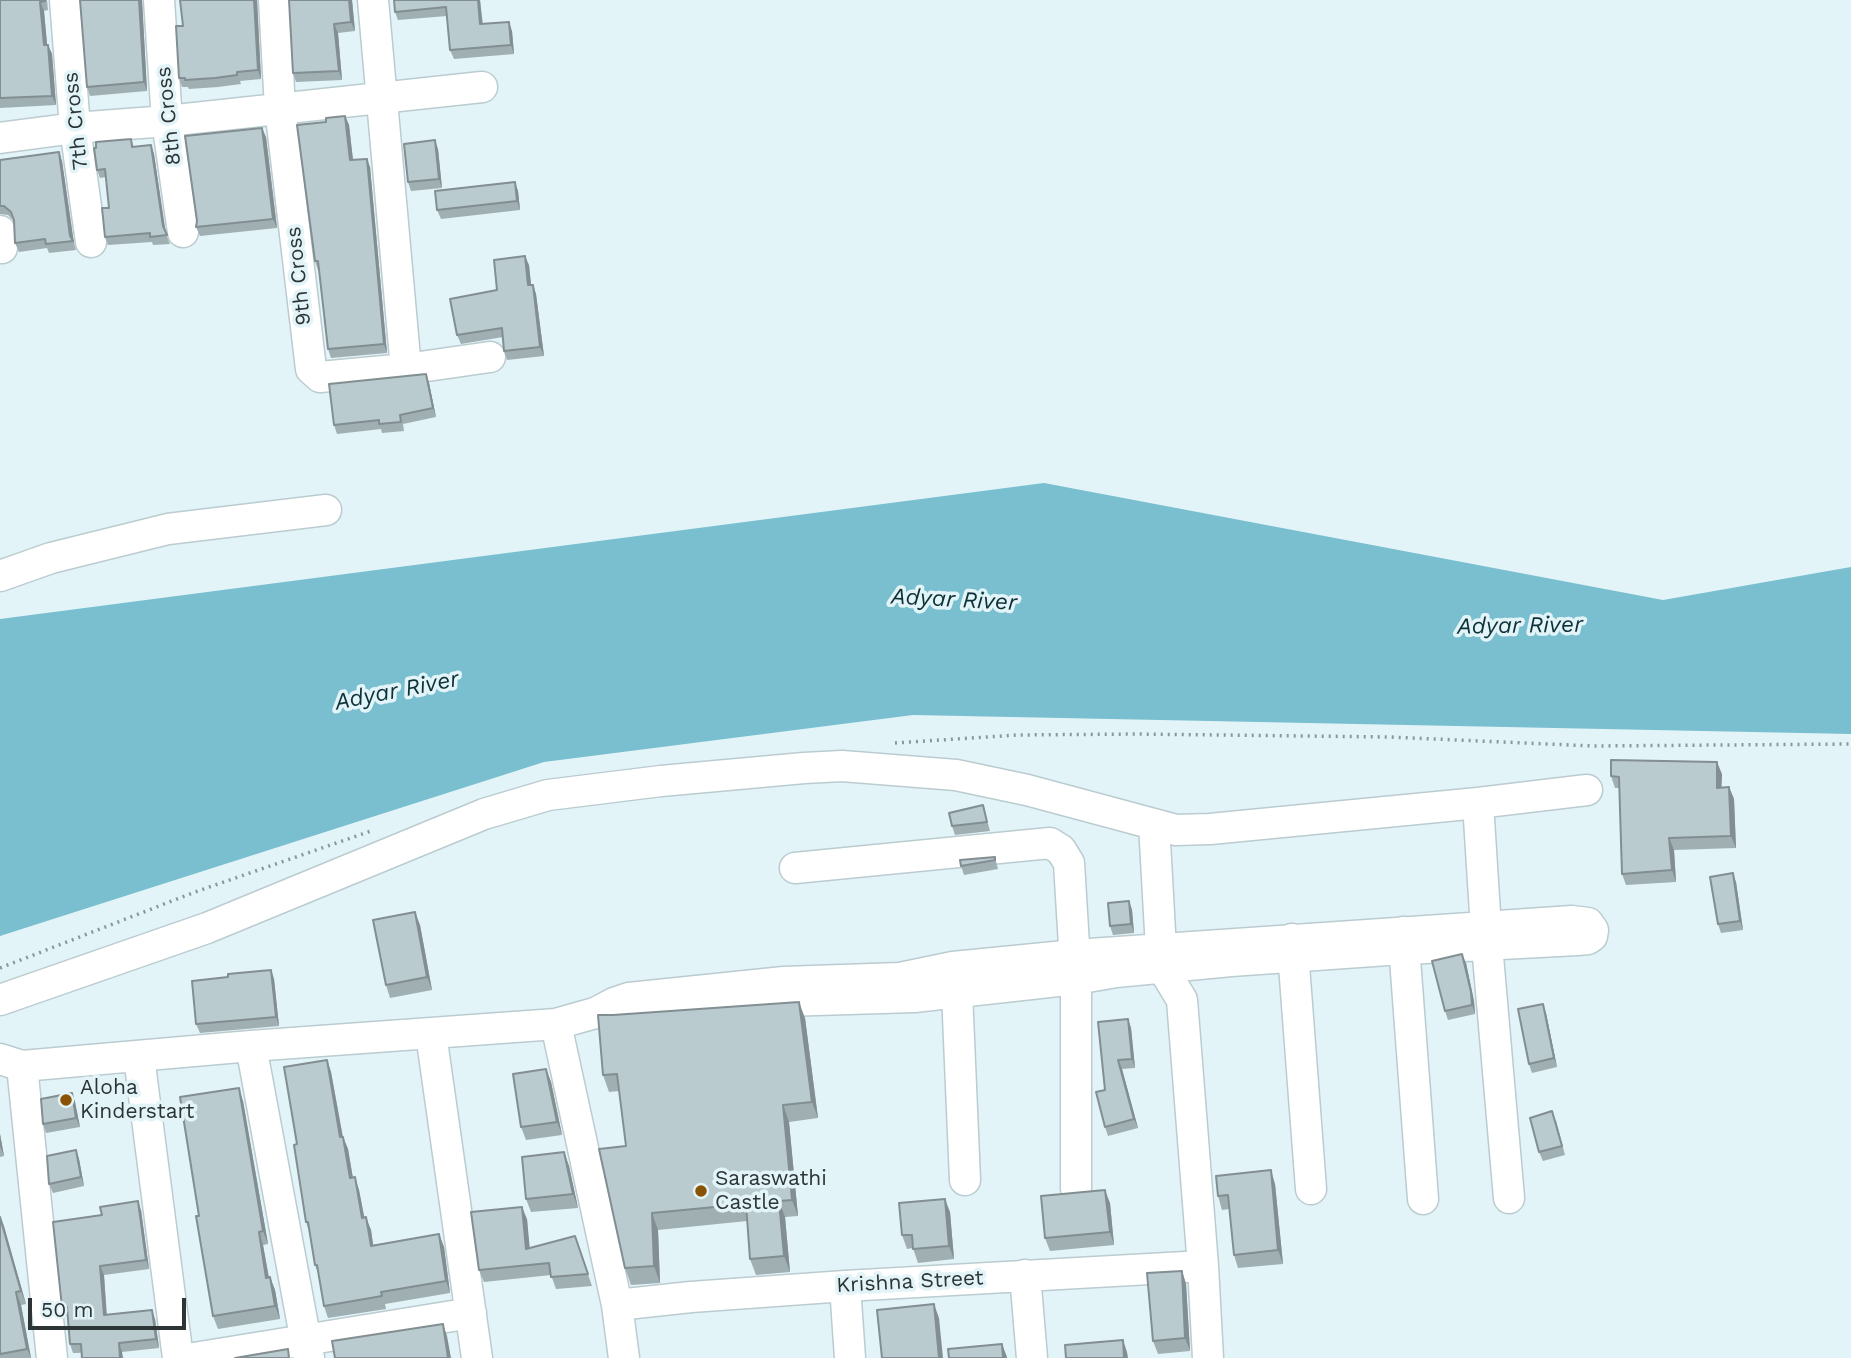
<!DOCTYPE html>
<style>
body{margin:0}
#map{position:relative;width:1851px;height:1358px;overflow:hidden;background:#e2f4f8;font-family:"Work Sans",sans-serif}
canvas{display:block}
.scale{position:absolute;left:28px;top:1298px;width:158px;height:32px;box-sizing:border-box;border:4px solid #2d3436;border-top:0;padding-left:9px;font-size:21px;line-height:24px;white-space:nowrap;color:#2d3436;-webkit-text-stroke:5px #e2f4f8;paint-order:stroke}
</style>
<div id="map">
<canvas width="1851" height="1358"></canvas>
<div class="scale">50 m</div>
</div>
<script>
const ctx = document.querySelector('canvas').getContext('2d');
ctx.lineJoin = 'round';
function fill(path, color) { ctx.fillStyle = color; ctx.fill(path, 'evenodd'); }
const shape = rows => new Path2D(rows.map(r => 'M' + r).join(''));
function trace(path, color, width, dash) { ctx.strokeStyle = color; ctx.lineWidth = width; ctx.lineCap = dash ? 'butt' : 'round'; ctx.setLineDash(dash || []); ctx.stroke(path); }
function label(font, color, halo, rows, align = 'center') {
  ctx.font = font + ' "Work Sans",sans-serif'; ctx.lineWidth = 7; ctx.setLineDash([]); ctx.textBaseline = 'middle'; ctx.strokeStyle = halo; ctx.fillStyle = color; for (const [text, x, y, turn = 0] of rows) {
    ctx.save(); ctx.translate(x, y); ctx.rotate((+turn || 0) * Math.PI / 180); ctx.textAlign = isNaN(turn) ? turn : align; if (halo) ctx.strokeText(text, 0, 0); ctx.fillText(text, 0, 0); ctx.restore();
  }
}
fill(shape([
 [1044,483,1663,600,1851,567,1851,734,913,715,544,762,0,936,0,619]
]), '#79bfcf');
const minor = shape([
 [65,0,75,128,91,242],
 [159,0,167,121,183,232],
 [274,0,280,108,311,369,320,377,406,369,490,357],
 [373,0,406,369],
 [0,138,75,128,167,121,482,87],
 [0,231,2,248],
 [0,576,51,558,168,529,326,510],
 [1478,803,1487,945,1509,1198],
 [1154,824,1162,967,1182,1000,1203,1266,1208,1358],
 [795,868,1050,843,1061,850,1069,863,1076,979,1076,1188],
 [1403,932,1423,1199],
 [1292,939,1311,1189],
 [954,974,957,992,965,1180],
 [0,1000,207,928,484,814,548,795,661,781,804,768,842,766,956,775,1027,790,1176,830,1210,829,1478,803,1587,790],
 [556,1024,617,1305,624,1358],
 [431,1034,477,1358],
 [251,1046,309,1358],
 [139,1057,178,1358],
 [0,1059,22,1066,251,1046,556,1024,595,1013,614,1003,629,998,784,982,900,978,953,967,1075,955,1572,921,1588,923,1593,930,1592,936,1588,939,1577,940,1388,950,1231,961,1116,972,1076,979,914,997,784,1001,618,1014,595,1013],
 [22,1066,52,1358],
 [1025,1275,1032,1358],
 [845,1286,850,1358],
 [617,1305,691,1297,845,1286,1203,1266],
 [194,1358,471,1313]
]);
trace(minor, '#bbccd0', 33);
trace(shape([
 [895,743,1017,735,1136,734,1389,737,1593,746,1851,744],
 [0,968,195,892,371,831]
]), '#8a979a', 3.5, [2, 5]);
trace(minor, '#fff', 30);
fill(shape([
 [0,0,47,0,48,10,44,11,47,45,48,45,52,54,56,105,0,108],
 [142,0,147,91,90,96,87,87],
 [257,0,261,79,240,81,241,84,218,87,189,89,188,87,182,87,179,78,183,26],
 [352,0,355,31,338,33,342,80,296,82,293,73],
 [480,0,483,24,512,31,514,54,454,59,450,50,447,16,398,20,395,12],
 [345,116,349,125,353,160,370,167,387,353,331,358,328,349,319,270,318,270,315,261,310,221,308,216,326,122],
 [266,137,277,228,200,236,196,227],
 [131,139,134,147,151,145,154,154,165,231,170,244,153,245,152,242,108,245,105,237,109,208,106,177,100,178,97,170],
 [438,149,442,188,411,191,408,182],
 [59,152,62,161,74,243,76,250,49,253,47,248,19,252,15,243,14,221,8,215,0,214,0,160],
 [515,182,518,191,520,210,441,219,437,210],
 [529,265,531,285,533,285,536,294,544,356,507,360,504,351,503,337,461,344,457,335,497,290],
 [426,374,429,383,436,417,403,424,404,431,382,433,381,429,337,434,334,425],
 [1722,774,1721,788,1729,787,1734,799,1736,848,1674,850,1676,882,1626,885,1622,874,1620,788,1615,788,1611,776],
 [983,805,990,831,955,835,952,826],
 [995,857,998,869,964,875,961,866],
 [1736,882,1743,930,1721,933,1718,924],
 [1129,901,1132,910,1134,933,1113,935,1110,926],
 [420,925,432,990,390,998,386,985],
 [1466,963,1474,1001,1475,1014,1448,1020,1445,1011],
 [271,970,274,979,279,1026,200,1033,196,1024,228,977],
 [1546,1013,1557,1067,1532,1073,1529,1064],
 [805,1018,818,1118,789,1122,798,1216,785,1217,790,1272,756,1275,750,1259,747,1221,658,1230,660,1283,631,1285,625,1268,626,1146,619,1091,609,1092,603,1075],
 [1128,1019,1131,1028,1135,1068,1122,1069,1138,1128,1108,1136,1105,1127,1105,1090],
 [327,1060,331,1072,343,1137,348,1149,353,1178,359,1190,364,1217,371,1230,373,1245,439,1234,444,1247,450,1293,385,1304,386,1309,328,1318,324,1306,318,1273,315,1265,309,1231,306,1222,297,1144],
 [546,1069,551,1082,562,1135,526,1140,521,1127],
 [72,1093,75,1102,80,1127,46,1133,43,1124],
 [243,1101,268,1244,263,1245,269,1277,270,1277,275,1290,280,1319,218,1329,213,1316,199,1216],
 [1556,1120,1565,1155,1543,1161,1539,1152],
 [0,1134,4,1156,0,1157],
 [76,1150,79,1159,84,1186,53,1193,49,1184],
 [564,1152,569,1166,578,1208,531,1212,526,1199],
 [1275,1184,1283,1264,1238,1268,1234,1255,1229,1209,1222,1210,1218,1196],
 [1110,1203,1114,1245,1050,1251,1045,1238],
 [141,1210,149,1269,104,1275,107,1315,155,1319,159,1348,122,1352,73,1353,70,1344,68,1316,66,1316,62,1307],
 [950,1212,954,1259,918,1263,913,1248,907,1249,902,1235],
 [0,1216,26,1304,21,1305,31,1358,0,1358],
 [527,1219,529,1248,575,1236,592,1286,556,1289,551,1275,484,1282,479,1270],
 [1182,1271,1186,1284,1190,1351,1158,1354,1153,1341]
]), '#a0afb2');
fill(shape([
 [139,0,142,0,147,91,144,82],
 [254,0,257,0,261,79,258,70],
 [349,0,352,0,355,31,351,22],
 [478,0,480,0,483,33,480,24],
 [40,2,44,11,48,54,44,45],
 [509,22,512,31,514,54,511,45],
 [334,24,338,33,342,80,339,71],
 [48,45,52,54,56,105,52,96],
 [345,116,349,125,354,169,350,160],
 [262,128,266,137,277,228,273,219],
 [435,140,438,149,442,188,439,179],
 [151,145,154,154,166,234,163,226],
 [59,152,62,161,74,244,70,236],
 [367,159,370,167,387,353,384,344],
 [515,182,518,191,520,210,517,201],
 [525,256,529,265,532,294,528,285],
 [533,285,536,294,544,356,540,347],
 [426,374,429,383,436,417,433,408],
 [1717,762,1722,774,1721,799,1717,788],
 [1729,787,1734,799,1736,848,1731,836],
 [1669,838,1674,850,1676,882,1672,870],
 [1733,873,1736,882,1743,930,1740,921],
 [1129,901,1132,910,1134,933,1131,924],
 [415,912,420,925,432,990,427,977],
 [1462,954,1466,963,1474,1001,1475,1014,1472,1005],
 [271,970,274,979,279,1026,276,1017],
 [799,1002,805,1018,818,1118,812,1102],
 [1543,1004,1546,1013,1557,1067,1554,1058],
 [1128,1019,1131,1028,1135,1068,1132,1059],
 [327,1060,331,1072,345,1150,340,1137],
 [1118,1060,1122,1069,1138,1128,1134,1119],
 [546,1069,551,1082,562,1135,557,1122],
 [239,1088,243,1101,268,1244,263,1231],
 [72,1093,75,1102,80,1127,76,1118],
 [783,1105,789,1122,798,1216,792,1200],
 [0,1134,4,1156,0,1146],
 [343,1137,348,1149,355,1191,350,1178],
 [76,1150,79,1159,84,1186,81,1177],
 [564,1152,569,1166,578,1208,573,1194],
 [1271,1170,1275,1184,1283,1264,1278,1250],
 [355,1177,359,1190,367,1231,362,1218],
 [1105,1190,1110,1203,1114,1245,1110,1232],
 [945,1199,950,1212,954,1259,949,1246],
 [138,1201,141,1210,149,1269,146,1260],
 [779,1201,785,1217,790,1272,784,1256],
 [522,1207,527,1219,531,1261,526,1249],
 [652,1213,658,1230,660,1283,654,1266],
 [0,1216,4,1226,26,1304,21,1291],
 [366,1217,371,1230,375,1258,371,1246],
 [259,1232,263,1245,271,1291,266,1278],
 [439,1234,444,1247,450,1293,446,1281],
 [100,1266,104,1275,107,1324,104,1315],
 [1182,1271,1186,1284,1190,1351,1185,1338],
 [270,1277,275,1290,280,1319,275,1306],
 [16,1292,21,1305,31,1358,27,1349],
 [934,1304,939,1318,943,1358,939,1358],
 [152,1310,155,1319,159,1348,156,1339],
 [443,1324,447,1336,451,1358,448,1358],
 [1123,1340,1127,1352,1128,1358,1124,1358],
 [119,1343,122,1352,123,1358,120,1358],
 [1002,1344,1007,1357,1007,1358,1003,1358]
]), '#828e91');
const building = shape([
 [0,0,45,0,45,1,40,2,44,45,48,45,52,96,0,98,0,0],
 [80,0,139,0,144,82,87,87,80,0],
 [180,0,254,0,258,70,237,72,237,75,215,78,185,80,185,78,179,78,176,26,183,26,180,0],
 [289,0,349,0,351,22,334,24,339,71,293,73,289,0],
 [394,0,478,0,480,24,509,22,511,45,450,50,446,7,395,12,394,0],
 [345,116,350,160,367,159,384,344,328,349,318,261,315,261,297,125,326,122,326,118,345,116],
 [262,128,273,219,196,227,197,221,185,136,262,128],
 [131,139,132,147,151,145,163,226,167,235,150,237,150,233,105,237,102,208,109,208,105,169,97,170,94,148,96,148,96,142,131,139],
 [435,140,439,179,408,182,404,144,435,140],
 [59,152,70,236,73,241,46,244,45,239,15,243,14,220,11,212,4,206,0,206,0,160,59,152],
 [515,182,517,201,437,210,435,191,515,182],
 [525,256,528,285,533,285,540,347,504,351,502,328,457,335,450,299,497,290,494,260,525,256],
 [426,374,433,408,400,415,401,422,379,424,379,420,334,425,329,384,426,374],
 [1611,760,1717,762,1717,788,1729,787,1731,836,1669,838,1672,870,1622,874,1619,777,1611,776,1611,760],
 [983,805,987,822,952,826,949,813,983,805],
 [995,857,995,860,961,866,960,860,995,857],
 [1733,873,1740,921,1718,924,1710,877,1733,873],
 [1129,901,1131,924,1110,926,1108,903,1129,901],
 [415,912,427,977,386,985,373,920,415,912],
 [1462,954,1471,992,1472,1005,1445,1011,1432,961,1462,954],
 [271,970,276,1017,196,1024,192,981,228,977,228,974,271,970],
 [799,1002,812,1102,783,1105,792,1200,779,1201,784,1256,750,1259,746,1204,652,1213,654,1266,625,1268,599,1149,626,1146,617,1074,603,1075,598,1015,613,1015,799,1002],
 [1543,1004,1554,1058,1529,1064,1518,1009,1543,1004],
 [1128,1019,1132,1059,1118,1060,1134,1119,1105,1127,1096,1092,1105,1090,1098,1022,1128,1019],
 [327,1060,340,1137,343,1137,350,1178,355,1177,362,1218,366,1217,371,1246,439,1234,446,1281,381,1292,382,1296,324,1306,317,1265,315,1265,308,1222,306,1222,294,1145,297,1144,284,1067,327,1060],
 [546,1069,557,1122,521,1127,513,1074,546,1069],
 [239,1088,263,1231,259,1232,266,1278,270,1277,275,1306,213,1316,196,1216,199,1216,180,1097,239,1088],
 [72,1093,76,1118,43,1124,41,1099,72,1093],
 [1552,1111,1562,1146,1539,1152,1530,1118,1552,1111],
 [76,1150,81,1177,49,1184,47,1156,76,1150],
 [564,1152,573,1194,526,1199,522,1157,564,1152],
 [1271,1170,1278,1250,1234,1255,1228,1195,1218,1196,1216,1176,1271,1170],
 [1105,1190,1110,1232,1045,1238,1041,1196,1105,1190],
 [945,1199,949,1246,913,1249,912,1235,902,1235,899,1203,945,1199],
 [138,1201,146,1260,100,1266,104,1315,152,1310,156,1339,119,1343,120,1358,82,1358,81,1344,70,1344,67,1307,62,1307,53,1222,102,1215,100,1207,138,1201],
 [522,1207,526,1249,575,1236,588,1274,551,1277,549,1263,479,1270,471,1212,522,1207],
 [0,1217,21,1291,16,1292,27,1349,0,1354,0,1217],
 [1182,1271,1185,1338,1153,1341,1147,1273,1182,1271],
 [934,1304,939,1358,882,1358,877,1310,934,1304],
 [443,1324,448,1358,335,1358,332,1341,443,1324],
 [1123,1340,1124,1358,1066,1358,1065,1345,1123,1340],
 [1002,1344,1003,1358,949,1358,948,1349,1002,1344],
 [288,1349,289,1358,235,1358,288,1349]
]);
fill(building, '#bacbcf');
trace(building, '#828e91', 2);
for (const [x, y, r, color] of [
 [66,1100,7,"#895204"],
 [701,1191,7,"#895204"]
]) { const dot = new Path2D(); dot.arc(x, y, r, 0, 2 * Math.PI); ctx.fillStyle = color; ctx.fill(dot); trace(dot, '#e2f4f8', 2.5); }
label('21px', '#2d3436', '#e2f4f8', [
 ["8th Cross",169,116,-96],
 ["7th Cross",76,121,-96],
 ["9th Cross",299,276,-96],
 ["Krishna Street",910,1282,-3]
]);
label('21px', '#2d3436', '#e2f4f8', [
 ["Aloha",80,1088],
 ["Kinderstart",80,1112],
 ["Saraswathi",715,1179],
 ["Castle",715,1203]
], 'left');
label('italic 23px', '#0d3138', '#e2f4f8', [
 ["Adyar River",954,600,3],
 ["Adyar River",1520,626,-1],
 ["Adyar River",397,691,-11]
]);
</script>
